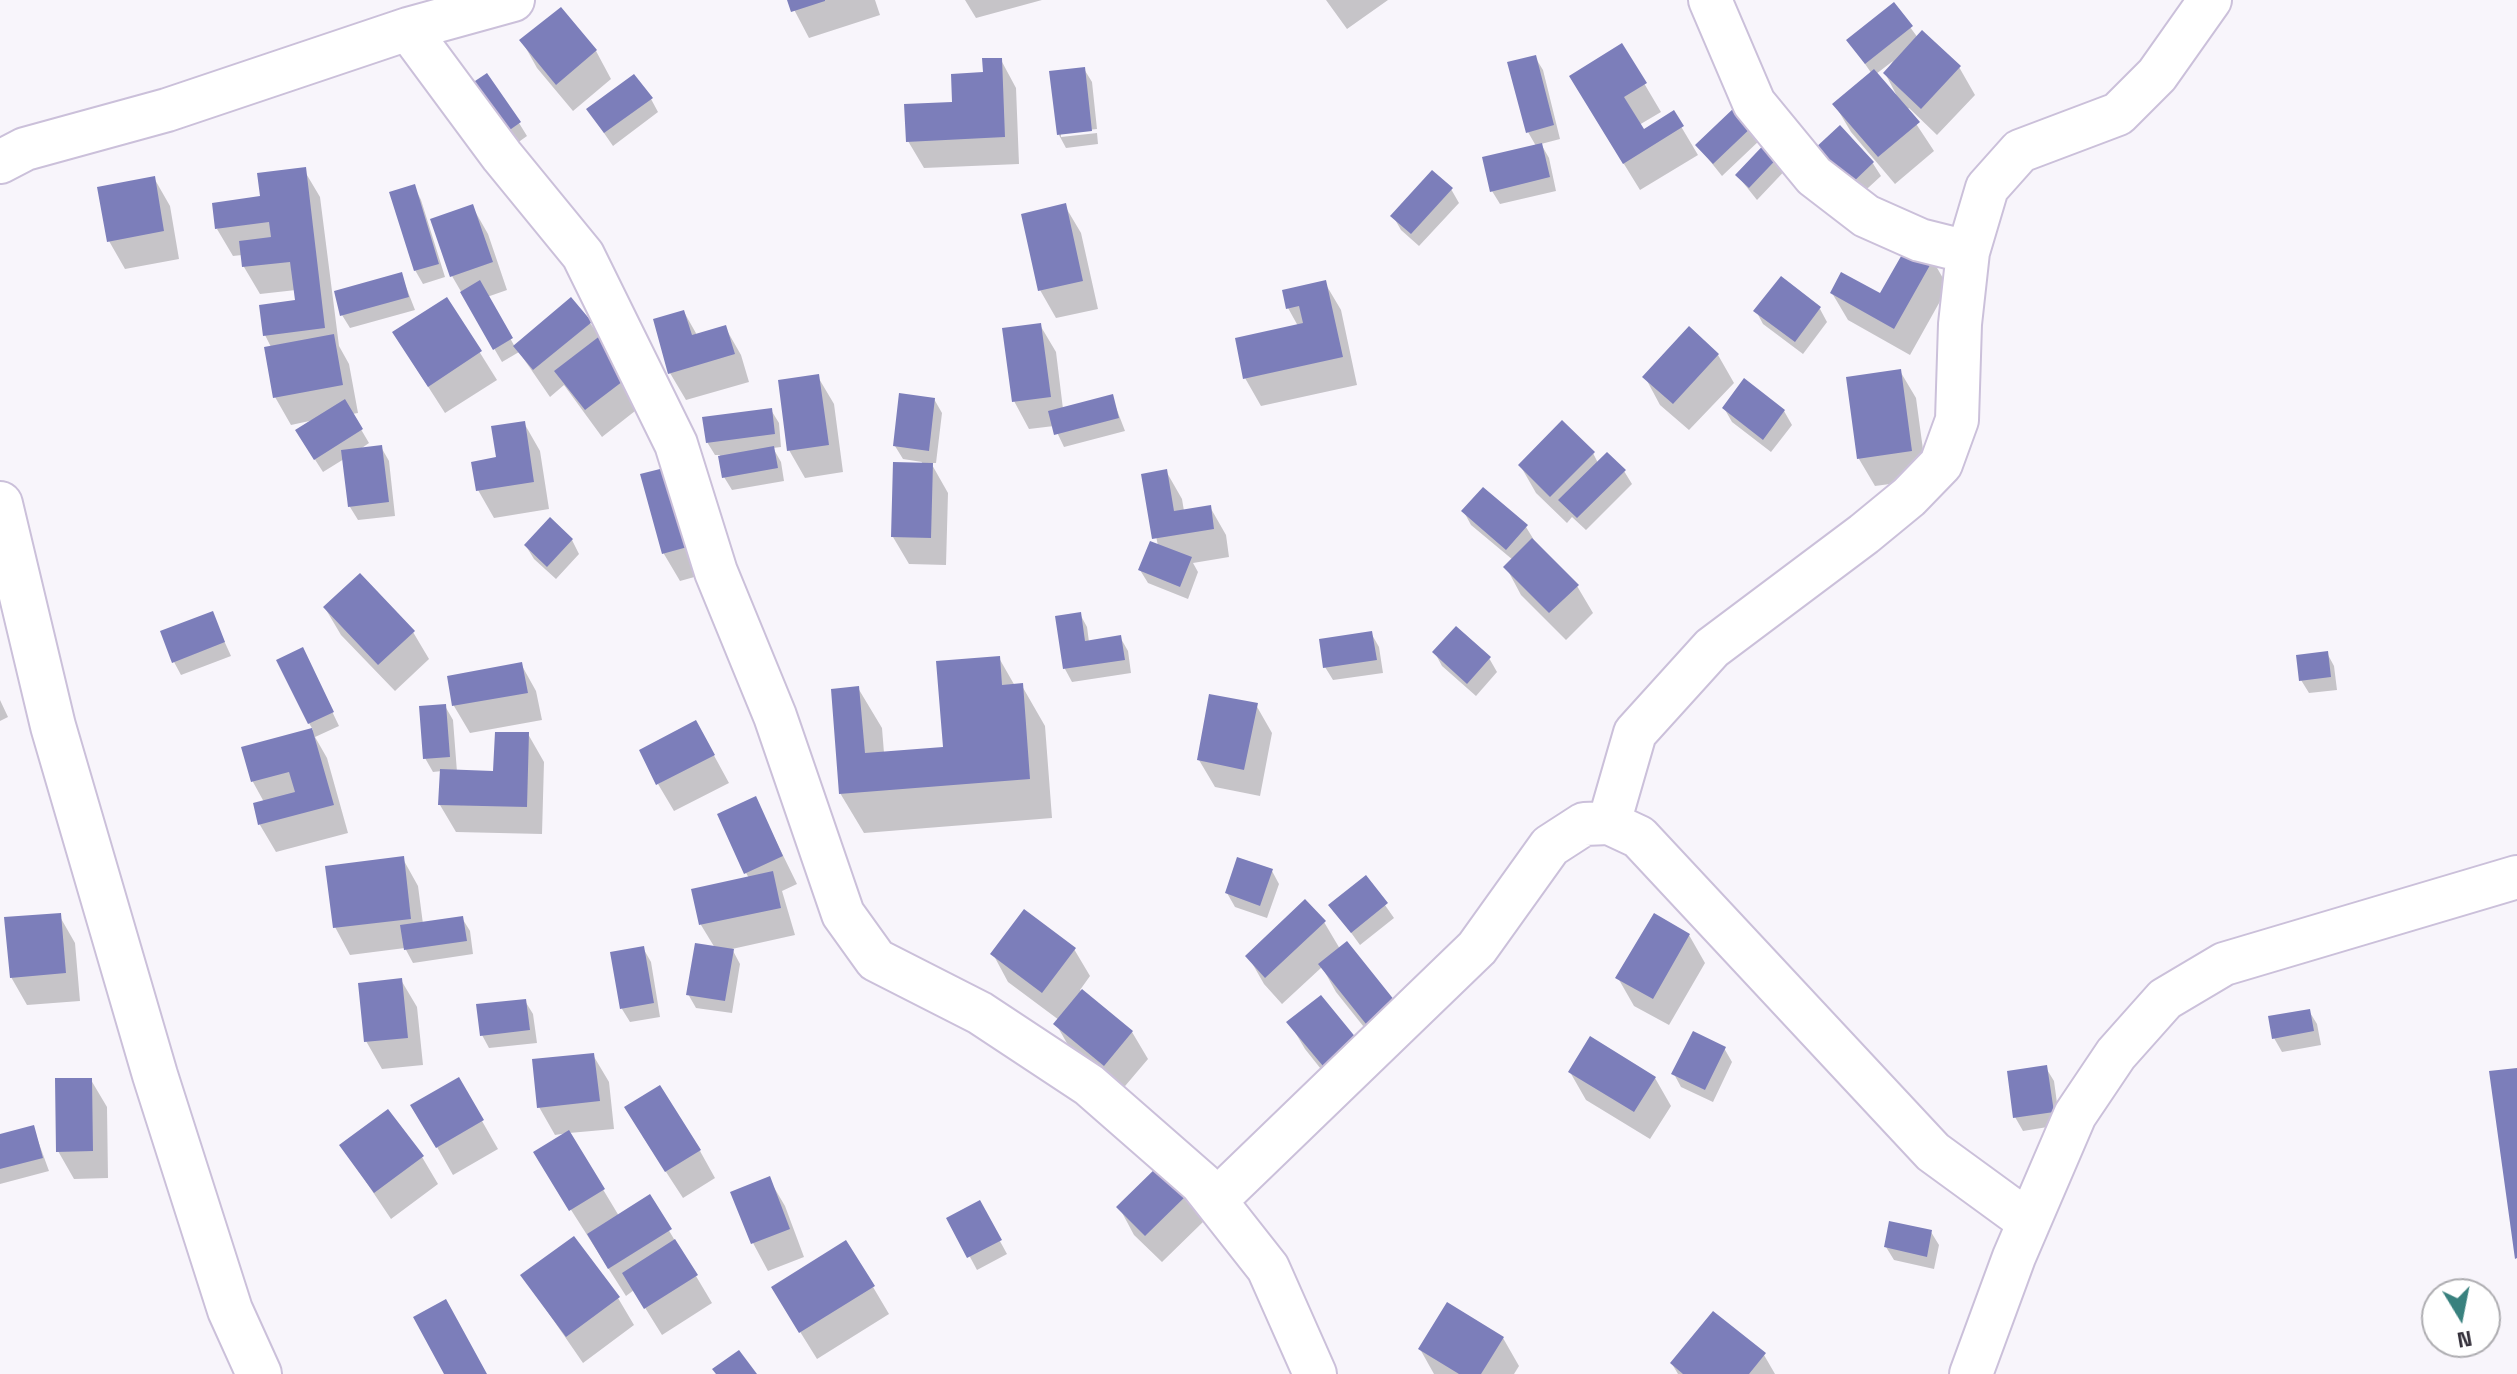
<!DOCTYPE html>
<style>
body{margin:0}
#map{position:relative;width:2517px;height:1374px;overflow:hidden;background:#f8f5fb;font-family:"Space Grotesk",sans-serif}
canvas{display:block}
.north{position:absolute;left:2421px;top:1278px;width:80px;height:80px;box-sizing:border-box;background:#fff;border:2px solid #aeadb1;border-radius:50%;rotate:170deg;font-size:22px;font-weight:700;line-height:32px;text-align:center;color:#35313b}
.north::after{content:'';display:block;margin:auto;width:28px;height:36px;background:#39817e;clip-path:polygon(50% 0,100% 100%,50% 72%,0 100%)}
</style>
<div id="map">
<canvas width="2517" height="1374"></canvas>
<div class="north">N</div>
</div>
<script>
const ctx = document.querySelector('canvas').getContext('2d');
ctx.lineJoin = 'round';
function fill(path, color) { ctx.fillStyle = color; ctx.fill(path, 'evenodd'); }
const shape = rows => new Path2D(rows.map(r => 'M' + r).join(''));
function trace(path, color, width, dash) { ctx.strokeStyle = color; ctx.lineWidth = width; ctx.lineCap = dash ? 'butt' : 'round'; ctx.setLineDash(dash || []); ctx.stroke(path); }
fill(shape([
 [789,0,875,0,880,15,809,38],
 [965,0,1042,0,976,18],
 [1326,0,1388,0,1347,29],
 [1894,5,1918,38,1959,67,1975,95,1937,135,1909,108,1907,110,1934,151,1895,184,1851,132,1835,105,1872,74,1849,41],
 [1893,61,1885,73,1899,100,1876,74],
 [522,41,596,51,611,79,573,111,537,68],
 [1622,46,1661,112,1639,125,1643,132,1673,113,1698,155,1640,190,1587,104],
 [1535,57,1543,70,1560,139,1541,144,1549,158,1556,191,1500,204,1492,191,1536,146,1528,132],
 [1001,60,1016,88,1019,164,924,168,908,141],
 [1084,69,1092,82,1097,129,1061,133,1061,137,1097,133,1098,144,1066,148,1059,135],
 [479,99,519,123,527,136,513,146],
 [651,99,658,112,613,146,588,110],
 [1736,108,1761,139,1722,176,1698,146],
 [1773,138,1793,162,1757,200,1737,175],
 [1872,162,1881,176,1856,199,1823,163],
 [304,170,320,197,339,346,349,364,358,413,352,414,369,443,359,450,381,447,389,461,395,516,358,520,350,507,344,459,323,472,305,444,314,420,291,425,275,397,271,347,265,335,298,302,296,290,260,294,244,267,242,255,233,256,217,229],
 [154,178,170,206,179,259,125,269,109,241],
 [414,186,421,200,445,277,423,284,415,270],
 [1451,189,1459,203,1419,246,1401,230,1393,216],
 [472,206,488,234,507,290,487,297,515,347,590,323,649,400,602,437,564,385,550,397,519,352,502,362,452,276],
 [1065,206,1081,233,1098,309,1056,318,1040,290],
 [1932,259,1948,287,1910,355,1848,320,1832,293,1880,296],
 [401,274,415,310,350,328,342,315],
 [1325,283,1341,310,1357,385,1261,406,1245,378,1298,326,1288,308],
 [447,300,497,380,445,413,411,360],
 [1820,309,1827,322,1803,354,1763,324,1756,311],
 [684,312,697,335,725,327,741,355,749,382,686,400,670,373],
 [1040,325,1056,352,1063,409,1112,397,1125,431,1064,447,1054,426,1029,429,1014,401],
 [1718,355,1734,383,1689,430,1660,405,1645,377],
 [1900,371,1916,398,1927,479,1875,486,1859,459,1848,378],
 [818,377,834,404,843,472,805,478,789,450],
 [934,399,942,413,936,463,931,463,948,493,946,565,909,564,893,537,922,462,903,459,895,446],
 [1724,408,1784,411,1792,425,1771,452,1732,422],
 [771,410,779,423,781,447,773,448,781,462,784,481,732,490,724,477,720,455,715,455,707,442],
 [524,423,540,451,549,509,494,518,478,490],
 [1593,453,1598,463,1624,471,1632,484,1586,530,1572,517,1567,523,1536,493,1520,465],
 [1166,471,1182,499,1184,511,1210,507,1226,535,1229,557,1193,563,1198,572,1188,599,1148,583,1140,570,1158,546,1144,475],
 [643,476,716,571,680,581,664,554],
 [1464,512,1526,527,1534,540,1577,586,1593,613,1566,640,1521,595,1506,567,1513,560,1471,525],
 [572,540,579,554,556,579,534,559,526,546],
 [325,608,413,632,429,659,395,691,341,635],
 [212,614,231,656,181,675,174,662],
 [1080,614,1087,627,1089,642,1120,637,1128,651,1131,673,1072,682,1065,669,1057,617],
 [1371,633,1379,647,1383,673,1333,680,1325,667],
 [1435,653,1489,658,1497,672,1476,696,1442,666],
 [2327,653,2334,666,2337,690,2309,693,2301,680],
 [999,658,1015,686,1022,686,1045,726,1052,818,864,833,840,793,858,688,882,728,884,753,945,748],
 [309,663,339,726,315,737,327,758,348,833,276,852,260,825,255,804,264,802,253,782,244,749,313,730,309,723],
 [521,664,536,691,542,720,470,733,454,706,449,677],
 [0,700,8,717,0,721],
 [1256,705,1272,733,1260,796,1215,787,1199,760],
 [445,706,453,720,457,772,495,773,528,734,544,762,542,834,456,832,440,805,442,771,433,772,425,758],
 [711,750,729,783,674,811,658,784],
 [755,798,797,884,782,891,795,935,732,949,740,964,732,1013,696,1008,688,994,715,948,701,925,694,890,749,878,746,873],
 [403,859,418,886,423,924,462,918,470,931,473,954,413,963,405,948,350,955,335,927],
 [1272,871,1279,884,1267,918,1235,907,1227,893],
 [1366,878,1394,918,1360,945,1331,905],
 [59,915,75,943,80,1001,27,1005,11,977],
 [1324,922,1340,949,1387,1056,1336,992,1322,967,1282,1004,1264,984,1248,956],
 [1689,935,1705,963,1669,1025,1634,1006,1618,978],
 [643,948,651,962,660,1017,630,1022,622,1009],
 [1074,949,1090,976,1080,990,1132,1032,1148,1059,1120,1092,1072,1052,1056,1024,1059,1020,1008,982,993,954],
 [401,980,417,1007,423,1065,382,1069,366,1041],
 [1320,997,1340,1093,1305,1049,1289,1022],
 [525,1001,533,1014,537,1043,489,1048,482,1035],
 [2309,1011,2317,1024,2321,1045,2282,1052,2274,1038],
 [1724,1048,1732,1062,1713,1102,1681,1087,1674,1074],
 [593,1055,609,1082,614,1129,569,1133,619,1216,649,1197,712,1303,662,1335,634,1290,626,1296,552,1180,568,1133,555,1135,539,1107],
 [2046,1068,2054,1081,2060,1125,2023,1131,2015,1117],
 [1570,1072,1655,1078,1671,1106,1650,1139,1586,1100],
 [458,1079,498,1149,453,1175,413,1105],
 [91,1080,107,1107,108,1178,74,1179,58,1151],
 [33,1127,49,1171,0,1184,0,1136],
 [642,1135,700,1151,715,1178,683,1198],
 [342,1146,422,1157,438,1184,391,1219],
 [769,1179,785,1206,804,1257,768,1271,753,1243],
 [1188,1194,1204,1221,1162,1262,1134,1235,1119,1207],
 [979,1203,1007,1254,977,1270,949,1218],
 [1931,1232,1939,1245,1934,1269,1894,1260,1886,1247],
 [523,1276,618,1298,634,1325,583,1363],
 [873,1287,889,1314,817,1359,789,1314],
 [1503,1338,1519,1366,1514,1374,1434,1374,1420,1349],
 [1764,1355,1775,1374,1678,1374,1672,1364]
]), '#0003');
fill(shape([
 [787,0,825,0,825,1,791,12],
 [1894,2,1913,26,1865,64,1846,40],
 [561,7,597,50,556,85,519,40],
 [1922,30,1961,66,1921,109,1883,73],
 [1622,43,1647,83,1624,97,1644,129,1674,110,1684,126,1623,164,1569,76],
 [1536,55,1554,125,1526,133,1507,62],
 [982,58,1002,58,1005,137,906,142,904,104,952,102,951,74,983,72],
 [1085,67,1092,131,1057,135,1049,71],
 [1874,69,1920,122,1878,157,1832,104],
 [487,73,521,122,504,134,469,85],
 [634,74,653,98,604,133,586,109],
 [1736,106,1755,124,1713,164,1695,145],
 [1840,125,1874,162,1848,187,1813,150],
 [1773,135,1787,148,1749,188,1735,175],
 [1542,143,1550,177,1490,192,1482,157],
 [306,167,325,328,263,336,259,305,295,300,290,262,242,267,239,241,271,237,269,222,215,229,212,203,260,196,257,173],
 [1432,170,1453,188,1411,234,1390,216],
 [155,176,164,231,107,242,97,187],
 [415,184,439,264,414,271,389,192],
 [1066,203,1083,281,1038,291,1021,214],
 [473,204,493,262,450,277,430,219],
 [1908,244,1934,258,1894,329,1830,293,1841,272,1880,293],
 [402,272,409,297,340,316,334,291],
 [1781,276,1821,307,1795,342,1753,311],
 [480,280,513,338,493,350,460,292],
 [1326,280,1343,357,1243,379,1235,338,1303,323,1299,306,1286,309,1282,290],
 [447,297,482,351,428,387,392,332],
 [571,297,592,322,533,370,513,346],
 [684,310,692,335,726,325,735,354,668,374,653,319],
 [1041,323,1051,397,1012,402,1002,328],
 [1689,326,1719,354,1673,404,1642,377],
 [605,332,635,372,585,410,554,371],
 [334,334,343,385,273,398,264,347],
 [1901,369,1912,451,1857,459,1846,377],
 [819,374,829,445,787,451,778,380],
 [1744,378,1785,410,1763,440,1722,408],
 [899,393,935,398,929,451,893,446],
 [1113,394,1119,418,1054,435,1048,411],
 [345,399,363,429,314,460,295,430],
 [772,408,775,434,706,443,702,417],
 [1562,420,1595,452,1550,497,1518,465],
 [525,421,534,482,476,491,471,462,496,457,491,426],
 [382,445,389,502,348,507,341,450],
 [774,446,778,468,722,478,718,456],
 [1607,452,1626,470,1577,518,1558,500],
 [893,462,933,463,931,538,891,537],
 [680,464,702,543,662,554,640,474],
 [1167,469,1174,511,1211,505,1214,529,1152,539,1141,474],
 [1483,487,1528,525,1506,550,1461,511],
 [550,517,573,539,547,567,524,545],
 [1532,538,1579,585,1549,613,1503,567],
 [1150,541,1192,557,1180,587,1138,570],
 [360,573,415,631,378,665,323,607],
 [213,611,225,642,172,663,160,631],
 [1081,612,1085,641,1121,635,1125,660,1063,669,1055,616],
 [1456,626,1491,657,1467,684,1432,652],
 [1372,631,1377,660,1323,668,1319,639],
 [303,647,334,712,308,724,276,660],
 [2328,651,2331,677,2299,681,2296,655],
 [1000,656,1002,685,1023,683,1030,779,839,794,831,689,859,686,865,753,943,747,936,661],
 [522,662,528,693,452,706,447,676],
 [1209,694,1258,703,1244,770,1197,760],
 [446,704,450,757,423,759,419,706],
 [696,720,715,755,656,785,639,750],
 [312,728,334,805,258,825,253,803,295,792,289,772,251,782,241,747],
 [495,732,529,732,527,807,438,805,440,769,493,771],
 [756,796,783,856,744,874,717,814],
 [404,856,411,919,333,928,325,866],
 [1237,857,1273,869,1260,906,1225,893],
 [773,871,781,908,699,925,691,889],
 [1366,875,1388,903,1351,933,1328,905],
 [1305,899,1326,921,1265,978,1245,956],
 [1024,909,1076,948,1042,993,990,954],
 [61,913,66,973,10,978,4,917],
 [1654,913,1690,934,1653,999,1615,978],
 [463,916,467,941,404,950,400,925],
 [1347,941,1399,1006,1370,1029,1318,964],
 [695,943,734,949,725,1001,686,995],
 [644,946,654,1003,620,1009,610,952],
 [402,978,408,1038,364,1042,358,983],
 [1082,989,1133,1031,1104,1066,1053,1024],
 [1321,995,1357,1039,1323,1066,1286,1022],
 [526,999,530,1030,480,1036,476,1004],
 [2310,1009,2314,1031,2272,1039,2268,1016],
 [1693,1031,1726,1047,1705,1090,1671,1074],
 [1590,1036,1656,1077,1634,1112,1568,1072],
 [594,1053,600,1101,537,1108,532,1059],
 [2047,1065,2054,1112,2013,1118,2007,1071],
 [2517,1068,2517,1258,2515,1259,2489,1071],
 [459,1077,484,1120,436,1148,410,1105],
 [55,1078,92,1078,93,1151,56,1152],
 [660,1085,701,1150,665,1172,624,1107],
 [388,1109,424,1156,374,1193,339,1145],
 [34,1125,43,1158,0,1169,0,1134],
 [569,1130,605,1189,569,1211,533,1152],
 [1161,1163,1190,1192,1145,1236,1116,1207],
 [770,1176,790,1229,751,1244,730,1192],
 [650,1194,672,1229,608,1269,587,1234],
 [980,1200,1002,1240,967,1258,946,1218],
 [1889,1221,1932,1230,1927,1257,1884,1247],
 [574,1236,620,1297,566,1337,520,1275],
 [675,1239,698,1275,644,1309,622,1273],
 [846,1240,875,1286,799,1333,771,1287],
 [446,1299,487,1374,444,1374,413,1317],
 [1447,1302,1504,1337,1481,1374,1459,1374,1418,1349],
 [1713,1311,1766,1353,1749,1374,1683,1374,1670,1363],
 [739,1350,757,1374,716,1374,712,1369]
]), '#7c7eba');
const street = shape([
 [1710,0,1754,103,1814,176,1866,216,1920,240,1968,252],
 [408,29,502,156,583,255,676,444,716,572,775,716,843,914,876,960,980,1013,1089,1085,1201,1183,1268,1268,1315,1374],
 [0,162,25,149,167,110,408,29,513,0],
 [1609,823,1635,733,1712,648,1864,534,1909,497,1941,464,1957,420,1960,324,1968,252,1987,188,2020,151,2118,114,2157,75,2210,0],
 [1215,1201,1477,948,1550,846,1584,824,1609,823,1639,837,1933,1152,2029,1222],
 [1971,1374,2014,1257,2075,1115,2116,1054,2165,999,2224,964,2517,877]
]);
const secondary = shape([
 [0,504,53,726,155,1075,230,1310,259,1374]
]);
trace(street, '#cbc0da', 46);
trace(secondary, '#cbc0da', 48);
trace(street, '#fff', 42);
trace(secondary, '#fff', 44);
</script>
